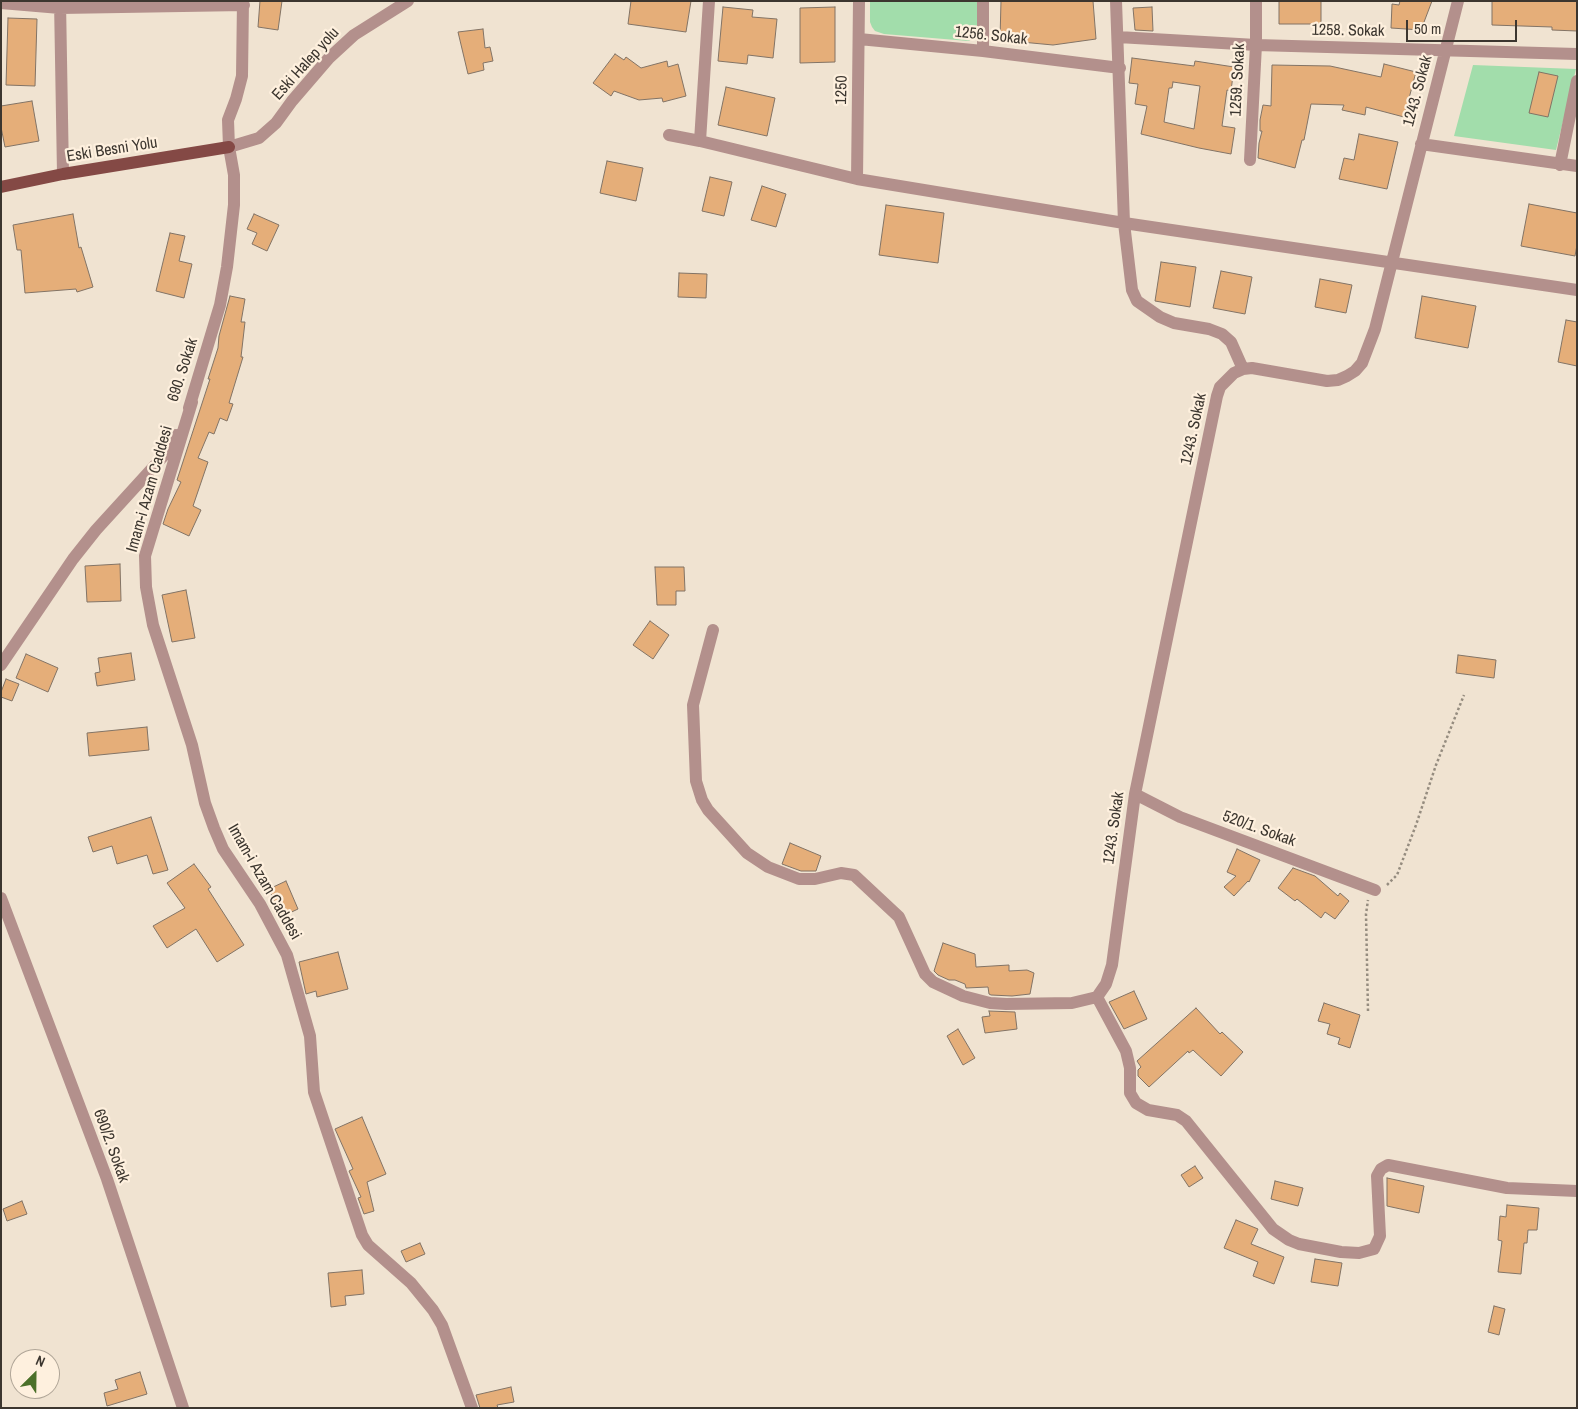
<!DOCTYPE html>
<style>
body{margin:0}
#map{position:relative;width:1578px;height:1409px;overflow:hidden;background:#f0e3d1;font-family:"Archivo Narrow",sans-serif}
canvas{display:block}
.frame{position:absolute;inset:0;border:2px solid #3c362f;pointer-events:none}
.north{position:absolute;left:10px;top:1349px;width:50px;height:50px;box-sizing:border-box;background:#fef0de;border:1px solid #b0a698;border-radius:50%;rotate:23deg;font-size:14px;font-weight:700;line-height:20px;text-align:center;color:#3c362f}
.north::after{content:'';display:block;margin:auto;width:18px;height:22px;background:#4b7029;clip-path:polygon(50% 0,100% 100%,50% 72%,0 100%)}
.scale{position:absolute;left:1406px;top:20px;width:111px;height:22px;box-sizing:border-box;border:2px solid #3c362f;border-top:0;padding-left:6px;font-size:15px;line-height:18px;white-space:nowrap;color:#3c362f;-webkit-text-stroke:4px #fef0de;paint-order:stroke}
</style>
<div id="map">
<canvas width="1578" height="1409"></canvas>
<div class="frame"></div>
<div class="north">N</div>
<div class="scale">50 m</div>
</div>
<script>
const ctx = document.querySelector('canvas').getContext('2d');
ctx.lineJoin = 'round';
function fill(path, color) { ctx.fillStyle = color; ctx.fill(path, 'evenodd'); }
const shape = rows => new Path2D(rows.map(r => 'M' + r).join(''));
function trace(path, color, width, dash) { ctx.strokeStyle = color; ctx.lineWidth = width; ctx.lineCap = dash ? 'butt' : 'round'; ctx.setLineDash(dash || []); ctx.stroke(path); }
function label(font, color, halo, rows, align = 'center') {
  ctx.font = font + ' "Archivo Narrow",sans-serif'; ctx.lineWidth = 4.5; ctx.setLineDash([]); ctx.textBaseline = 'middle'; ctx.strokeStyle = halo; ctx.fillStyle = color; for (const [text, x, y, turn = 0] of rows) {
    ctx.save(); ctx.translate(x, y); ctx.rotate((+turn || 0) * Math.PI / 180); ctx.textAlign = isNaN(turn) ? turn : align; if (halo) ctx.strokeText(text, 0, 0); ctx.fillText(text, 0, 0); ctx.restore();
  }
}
fill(shape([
 [870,1,977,1,977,31,973,39,968,41,884,34,875,31,872,27,870,22],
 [1473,65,1576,69,1556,150,1454,136]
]), '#a2ddab');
const building = shape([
 [260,1,282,1,278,30,258,27,260,1],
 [631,1,691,1,686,32,628,24,631,1],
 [1001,1,1093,1,1096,39,1053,45,1000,40,1001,1],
 [1279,1,1321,1,1321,24,1279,24,1279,1],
 [1400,1,1432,1,1421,30,1391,28,1392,4,1399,5,1400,1],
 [1492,1,1577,1,1577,31,1552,30,1552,27,1492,25,1492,1],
 [723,7,753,10,752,17,777,19,773,58,748,55,747,64,718,61,723,7],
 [835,7,835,62,800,63,800,8,835,7],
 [1152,7,1153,31,1135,30,1133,8,1152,7],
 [8,18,37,19,35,86,6,85,8,18],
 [483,29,485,48,490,47,493,61,483,63,484,70,468,74,458,32,483,29],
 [615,54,624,60,626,57,641,68,667,61,668,67,678,64,686,96,663,102,662,98,639,100,614,91,611,96,593,83,615,54],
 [1132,58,1194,66,1195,61,1234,67,1231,91,1227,90,1222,126,1235,128,1231,154,1199,148,1141,134,1147,106,1135,104,1138,84,1129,83,1132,58],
 [1173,82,1200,86,1194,129,1164,122,1169,88,1172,88,1173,82],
 [1384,64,1416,72,1404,117,1366,107,1365,115,1342,110,1344,105,1311,104,1304,140,1302,140,1295,168,1258,158,1259,143,1262,131,1260,131,1260,120,1263,105,1271,106,1272,65,1330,66,1381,77,1384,64],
 [1539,72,1558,76,1548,117,1529,113,1539,72],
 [726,87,775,98,767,136,718,125,726,87],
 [32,101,39,141,5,147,1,127,1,106,32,101],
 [1359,134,1398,142,1387,189,1339,179,1344,158,1354,160,1359,134],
 [607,161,643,168,636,201,600,193,607,161],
 [710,177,732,182,724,216,702,211,710,177],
 [762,186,786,194,776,227,751,220,762,186],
 [1529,204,1577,213,1577,245,1575,256,1521,246,1529,204],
 [886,205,944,213,938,263,879,255,886,205],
 [73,214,79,248,81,247,93,287,77,292,76,289,25,293,21,250,17,250,13,225,73,214],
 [254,214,279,225,267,251,252,244,257,233,247,229,254,214],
 [170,233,185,236,179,261,192,264,184,298,156,291,170,233],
 [1161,262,1196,267,1190,307,1155,301,1161,262],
 [1221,271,1252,277,1245,314,1213,308,1221,271],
 [679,273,707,274,706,298,678,297,679,273],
 [1320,279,1352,285,1346,313,1315,307,1320,279],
 [230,296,245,299,241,322,245,322,241,357,243,357,229,403,233,404,227,421,220,418,214,434,209,432,198,458,208,462,193,506,201,510,189,536,163,524,168,509,181,482,177,480,210,379,208,379,218,348,219,336,230,296],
 [1422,296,1476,306,1468,348,1415,338,1422,296],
 [1566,320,1577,322,1577,366,1558,362,1566,320],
 [120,564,121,601,87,602,85,566,120,564],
 [655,567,684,567,685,591,676,591,676,605,657,605,655,567],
 [186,590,195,638,172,642,162,595,186,590],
 [650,621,669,635,653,659,633,645,650,621],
 [131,653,135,680,97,686,95,673,100,672,98,658,131,653],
 [26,654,58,668,48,692,16,678,26,654],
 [1458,655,1496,660,1494,678,1456,673,1458,655],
 [6,679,19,684,12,701,1,697,1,692,6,679],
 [147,727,149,750,89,756,87,733,147,727],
 [151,817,168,870,153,874,147,855,117,864,112,846,93,852,88,837,151,817],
 [790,843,821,856,816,871,801,871,782,864,790,843],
 [1237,849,1260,860,1249,882,1248,881,1234,896,1224,887,1236,876,1227,872,1237,849],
 [194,864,211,887,208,889,244,945,217,962,196,929,167,948,153,926,185,908,167,883,194,864],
 [1293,868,1315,876,1338,896,1340,893,1349,901,1335,919,1325,912,1321,918,1297,899,1295,901,1278,888,1293,868],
 [286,881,298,909,281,917,269,889,286,881],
 [943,943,975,954,976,967,1009,965,1009,971,1027,970,1034,973,1030,994,1012,996,991,995,989,994,988,987,966,988,965,984,955,980,949,980,938,975,934,971,943,943],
 [338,952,348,989,317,997,316,991,306,994,299,962,338,952],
 [1134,991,1147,1019,1124,1029,1109,1002,1134,991],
 [1324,1003,1360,1015,1350,1048,1338,1044,1340,1038,1327,1034,1330,1024,1318,1021,1324,1003],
 [1196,1008,1220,1034,1222,1032,1243,1052,1221,1076,1193,1050,1189,1053,1188,1051,1149,1087,1138,1076,1138,1070,1141,1067,1137,1061,1196,1008],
 [989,1011,1015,1012,1017,1029,985,1033,982,1017,990,1016,989,1011],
 [958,1029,975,1058,963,1065,947,1036,958,1029],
 [362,1117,386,1174,367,1182,374,1211,364,1214,358,1198,361,1197,349,1171,353,1169,335,1129,362,1117],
 [1195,1166,1203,1178,1189,1187,1181,1175,1195,1166],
 [1387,1178,1424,1186,1419,1213,1387,1206,1387,1178],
 [1275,1181,1303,1188,1298,1206,1271,1199,1275,1181],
 [22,1201,27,1214,7,1221,3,1209,22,1201],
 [1507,1205,1539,1208,1537,1230,1528,1230,1527,1243,1524,1243,1521,1274,1498,1272,1502,1241,1498,1240,1500,1216,1506,1217,1507,1205],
 [1236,1220,1258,1229,1251,1244,1284,1257,1274,1284,1253,1276,1258,1262,1224,1248,1236,1220],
 [420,1243,425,1254,406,1262,401,1251,420,1243],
 [1315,1259,1342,1263,1338,1286,1311,1282,1315,1259],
 [362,1270,364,1294,345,1296,346,1305,331,1307,328,1273,362,1270],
 [1494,1306,1505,1309,1499,1335,1488,1332,1494,1306],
 [140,1372,147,1394,107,1406,104,1393,118,1389,115,1380,140,1372],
 [511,1387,514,1402,497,1405,498,1408,480,1408,476,1395,511,1387]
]);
fill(building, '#e5ae79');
trace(building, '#827365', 1);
trace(shape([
 [1387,885,1397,875,1416,825,1436,765,1464,695],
 [1368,1011,1366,914,1368,900]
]), '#958c7f', 2.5, [2.5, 2.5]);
trace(shape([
 [60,1,63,174],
 [709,1,700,141,857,179,1124,223,1577,290],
 [1116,1,1124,223,1132,290,1137,301,1160,317,1174,323,1209,329,1222,334,1231,342,1243,369],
 [1,3,60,8,244,5],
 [1118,37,1256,45,1577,54],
 [859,39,983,51,1120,68],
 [983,51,983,1],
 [669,135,700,141],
 [1421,144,1577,166],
 [229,147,259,138,276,123,292,101,329,58,354,35,408,1],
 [1250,160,1256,45,1256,1],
 [1560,165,1577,81],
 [857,179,859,1],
 [192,402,145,556,146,587,153,625,192,745,205,803,214,828,223,849,260,904,287,955,310,1036,314,1092,362,1235,368,1245,411,1283,433,1310,442,1325,472,1408],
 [189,408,220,305,227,267,234,205,234,175,229,147,228,120,236,99,242,76,243,1],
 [713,630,693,705,696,781,702,800,708,810,747,853,768,867,799,879,815,879,841,873,854,875,899,917,925,974,933,982,963,996,990,1003,1006,1004,1072,1003,1097,997],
 [1,665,73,559,96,530,168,451,176,435],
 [1135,794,1180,817,1375,890],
 [1,898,107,1179,183,1408],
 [1097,997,1106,984,1112,965,1135,794,1217,396,1220,387,1234,373,1243,369,1252,368,1327,381,1338,380,1347,376,1355,371,1362,363,1375,329,1458,1],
 [1097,997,1126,1051,1130,1068,1130,1093,1136,1103,1148,1110,1177,1115,1186,1121,1273,1229,1289,1240,1299,1244,1341,1252,1359,1253,1374,1249,1380,1236,1377,1176,1381,1169,1388,1165,1507,1188,1577,1191]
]), '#b3908c', 12);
trace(shape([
 [1,187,63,174,229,147]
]), '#844945', 12);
label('16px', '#3c362f', '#fef0de', [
 ["1258. Sokak",1348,31,1],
 ["1256. Sokak",991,36,6],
 ["Eski Halep yolu",306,64,-48],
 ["1259. Sokak",1238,80,-87],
 ["1250",842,90,-89],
 ["1243. Sokak",1418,91,-75],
 ["Eski Besni Yolu",112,150,-9],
 ["690. Sokak",183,370,-72],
 ["1243. Sokak",1194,429,-78],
 ["Imam-i Azam Caddesi",150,489,-74],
 ["1243. Sokak",1114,828,-82],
 ["520/1. Sokak",1259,829,20],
 ["Imam-i Azam Caddesi",264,882,60],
 ["690/2. Sokak",111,1146,70]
]);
</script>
